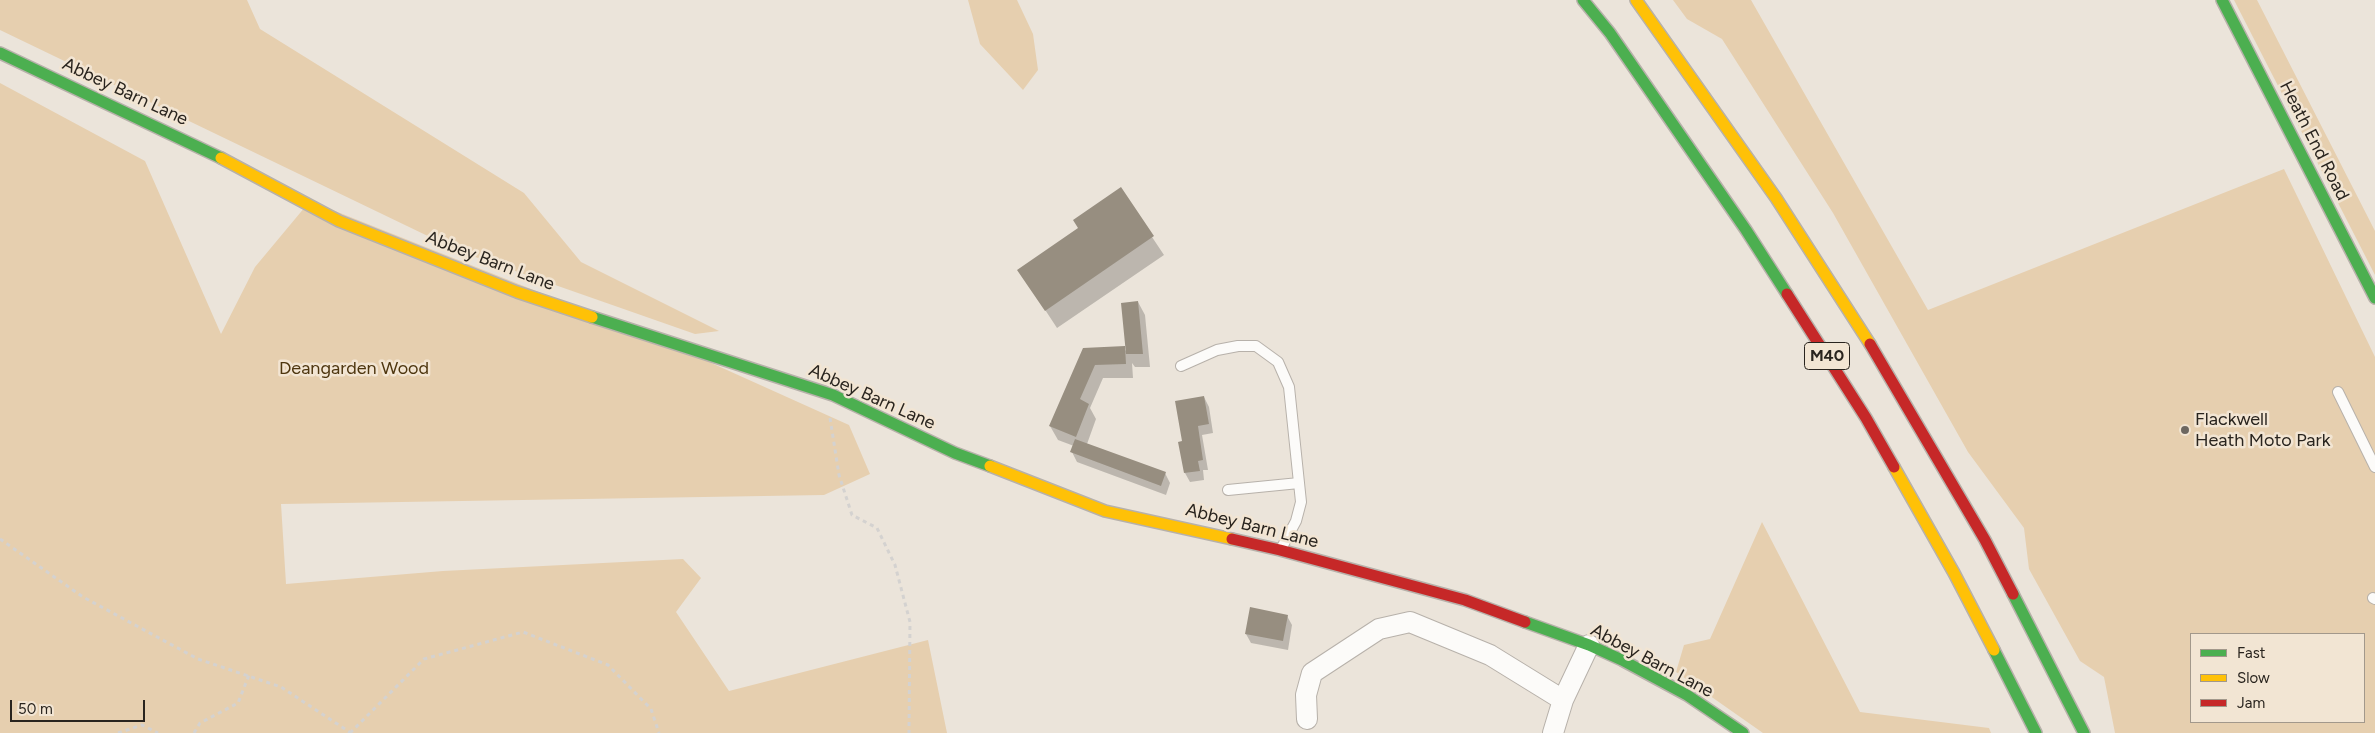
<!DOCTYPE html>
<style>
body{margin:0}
#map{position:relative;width:2375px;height:733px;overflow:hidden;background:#ebe4da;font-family:Figtree,sans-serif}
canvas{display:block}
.legend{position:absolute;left:2190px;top:633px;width:175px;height:90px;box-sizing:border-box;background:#f2e5d3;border:1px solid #a2988b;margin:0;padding:6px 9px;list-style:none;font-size:15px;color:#29241e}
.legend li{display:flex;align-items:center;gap:10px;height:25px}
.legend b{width:25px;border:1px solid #a2988b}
.scale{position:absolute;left:10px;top:700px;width:135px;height:22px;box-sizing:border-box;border:2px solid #29241e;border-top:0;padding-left:6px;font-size:15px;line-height:18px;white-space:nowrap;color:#29241e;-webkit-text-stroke:4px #f2e5d3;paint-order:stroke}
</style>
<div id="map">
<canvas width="2375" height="733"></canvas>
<ul class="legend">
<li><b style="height:6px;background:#4caf50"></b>Fast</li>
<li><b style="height:6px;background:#ffc107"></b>Slow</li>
<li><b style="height:6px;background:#c62828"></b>Jam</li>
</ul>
<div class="scale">50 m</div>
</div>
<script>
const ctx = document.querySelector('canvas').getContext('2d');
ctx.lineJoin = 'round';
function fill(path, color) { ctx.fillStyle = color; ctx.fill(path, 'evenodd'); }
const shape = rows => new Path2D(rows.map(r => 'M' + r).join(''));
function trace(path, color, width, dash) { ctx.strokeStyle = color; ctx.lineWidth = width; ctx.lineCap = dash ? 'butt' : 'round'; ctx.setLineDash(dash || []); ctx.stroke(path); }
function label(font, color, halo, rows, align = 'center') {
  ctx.font = font + ' Figtree,sans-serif'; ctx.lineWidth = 5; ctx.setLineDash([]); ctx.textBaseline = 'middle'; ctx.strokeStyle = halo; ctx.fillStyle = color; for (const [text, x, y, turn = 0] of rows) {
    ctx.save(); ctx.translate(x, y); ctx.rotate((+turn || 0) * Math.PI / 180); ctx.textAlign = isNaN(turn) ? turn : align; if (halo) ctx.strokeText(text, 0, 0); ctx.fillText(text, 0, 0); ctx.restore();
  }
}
fill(shape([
 [0,0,247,0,260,29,524,193,581,262,719,331,695,334,461,252,0,30],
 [968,0,1017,0,1033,34,1038,70,1023,90,980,44],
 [1673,0,1751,0,1928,310,2284,169,2375,357,2375,733,2115,733,2104,677,2080,661,2029,569,2024,528,1968,452,1833,213,1722,39,1687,19],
 [2191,634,2364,634,2364,722,2191,722],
 [2234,0,2257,0,2375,231,2375,275],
 [0,83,145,161,221,334,255,267,310,201,667,343,849,425,870,474,824,495,281,504,286,584,443,571,683,559,701,578,676,612,729,691,928,640,947,733,0,733],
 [1762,522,1860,712,1989,728,1991,733,1763,733,1676,672,1684,645,1710,639]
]), '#e6cfaf');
fill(shape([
 [1120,189,1164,255,1057,328,1019,270,1080,228],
 [1138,302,1145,315,1150,367,1135,367,1132,363,1133,378,1103,378,1090,408,1096,419,1087,444,1165,473,1170,483,1166,495,1077,462,1072,452,1074,446,1058,440,1050,426,1084,349,1124,348,1127,353],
 [1204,397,1209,407,1213,433,1202,435,1208,470,1203,470,1204,480,1190,482,1185,473,1183,442],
 [1287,616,1292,625,1288,650,1251,643,1246,634]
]), '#0003');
fill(shape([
 [1121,187,1154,236,1045,311,1017,270,1078,228,1073,220],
 [1138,301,1143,354,1126,354,1121,303],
 [1125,346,1126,364,1095,365,1080,399,1089,404,1076,437,1049,426,1083,348],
 [1204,396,1209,424,1198,426,1203,460,1198,461,1200,471,1184,473,1178,442,1182,441,1175,401],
 [1075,439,1166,472,1161,486,1070,452],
 [1250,607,1288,615,1283,641,1245,634]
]), '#978e80');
const lane = shape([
 [1181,366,1217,350,1238,346,1256,346,1278,362,1289,387,1301,502,1296,521,1281,549],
 [2338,392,2375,467],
 [1228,490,1299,483],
 [2373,598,2375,599]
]);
const street = shape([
 [1307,719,1306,695,1312,673,1379,629,1410,622,1490,655,1563,700],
 [1553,733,1563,700,1589,645]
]);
const fast = shape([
 [1583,0,1610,33,1746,230,1787,294],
 [2222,0,2375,298],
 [0,53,221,158],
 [592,317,833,395,955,453,990,466],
 [2013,594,2084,733],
 [1525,622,1589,645,1622,660,1687,695,1743,733],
 [1994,650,2036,733]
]);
const slow = shape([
 [1636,0,1776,198,1870,344],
 [221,158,339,221,517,292,592,317],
 [990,466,1105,511,1232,539],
 [1894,467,1954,573,1994,650]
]);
const jam = shape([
 [1787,294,1866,418,1894,467],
 [1870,344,1985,540,2013,594],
 [1232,539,1280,550,1465,600,1525,622]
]);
trace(lane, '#b7b1aa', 12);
trace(street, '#b7b1aa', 22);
trace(fast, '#b7b1aa', 14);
trace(slow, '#b7b1aa', 14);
trace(jam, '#b7b1aa', 14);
trace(shape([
 [830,418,839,475,852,515,877,528,895,565,910,622,909,733],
 [0,539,83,597,198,659,281,687,351,733],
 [118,733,142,725,158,733],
 [194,733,200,723,238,703,249,675],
 [350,733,424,659,523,632,608,665,651,709,659,733]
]), '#d4d2d0', 3, [4, 4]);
trace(lane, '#fcfbf9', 10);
trace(street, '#fcfbf9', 20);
trace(fast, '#4caf50', 11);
trace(slow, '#ffc107', 11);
trace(jam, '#c62828', 11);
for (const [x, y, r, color] of [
 [2185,430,5,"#6d6760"]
]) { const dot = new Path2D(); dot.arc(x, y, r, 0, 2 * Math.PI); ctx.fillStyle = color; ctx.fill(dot); trace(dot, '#f2e5d3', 2); }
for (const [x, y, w] of [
 [1827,356,45]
]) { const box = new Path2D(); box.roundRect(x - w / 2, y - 13.5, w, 27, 4); ctx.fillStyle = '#f2e5d3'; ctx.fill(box); trace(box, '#29241e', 1); }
label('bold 16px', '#29241e', null, [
 ["M40",1827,356]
]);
label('18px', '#29241e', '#f2e5d3', [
 ["Abbey Barn Lane",125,92,25],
 ["Heath End Road",2314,141,63],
 ["Abbey Barn Lane",490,261,21],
 ["Abbey Barn Lane",872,397,24],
 ["Abbey Barn Lane",1252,526,14],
 ["Abbey Barn Lane",1652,661,28]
]);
label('18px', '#4e360f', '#f2e5d3', [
 ["Deangarden Wood",354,369]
]);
label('18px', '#29241e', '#f2e5d3', [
 ["Flackwell",2195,420],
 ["Heath Moto Park",2195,441]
], 'left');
</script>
